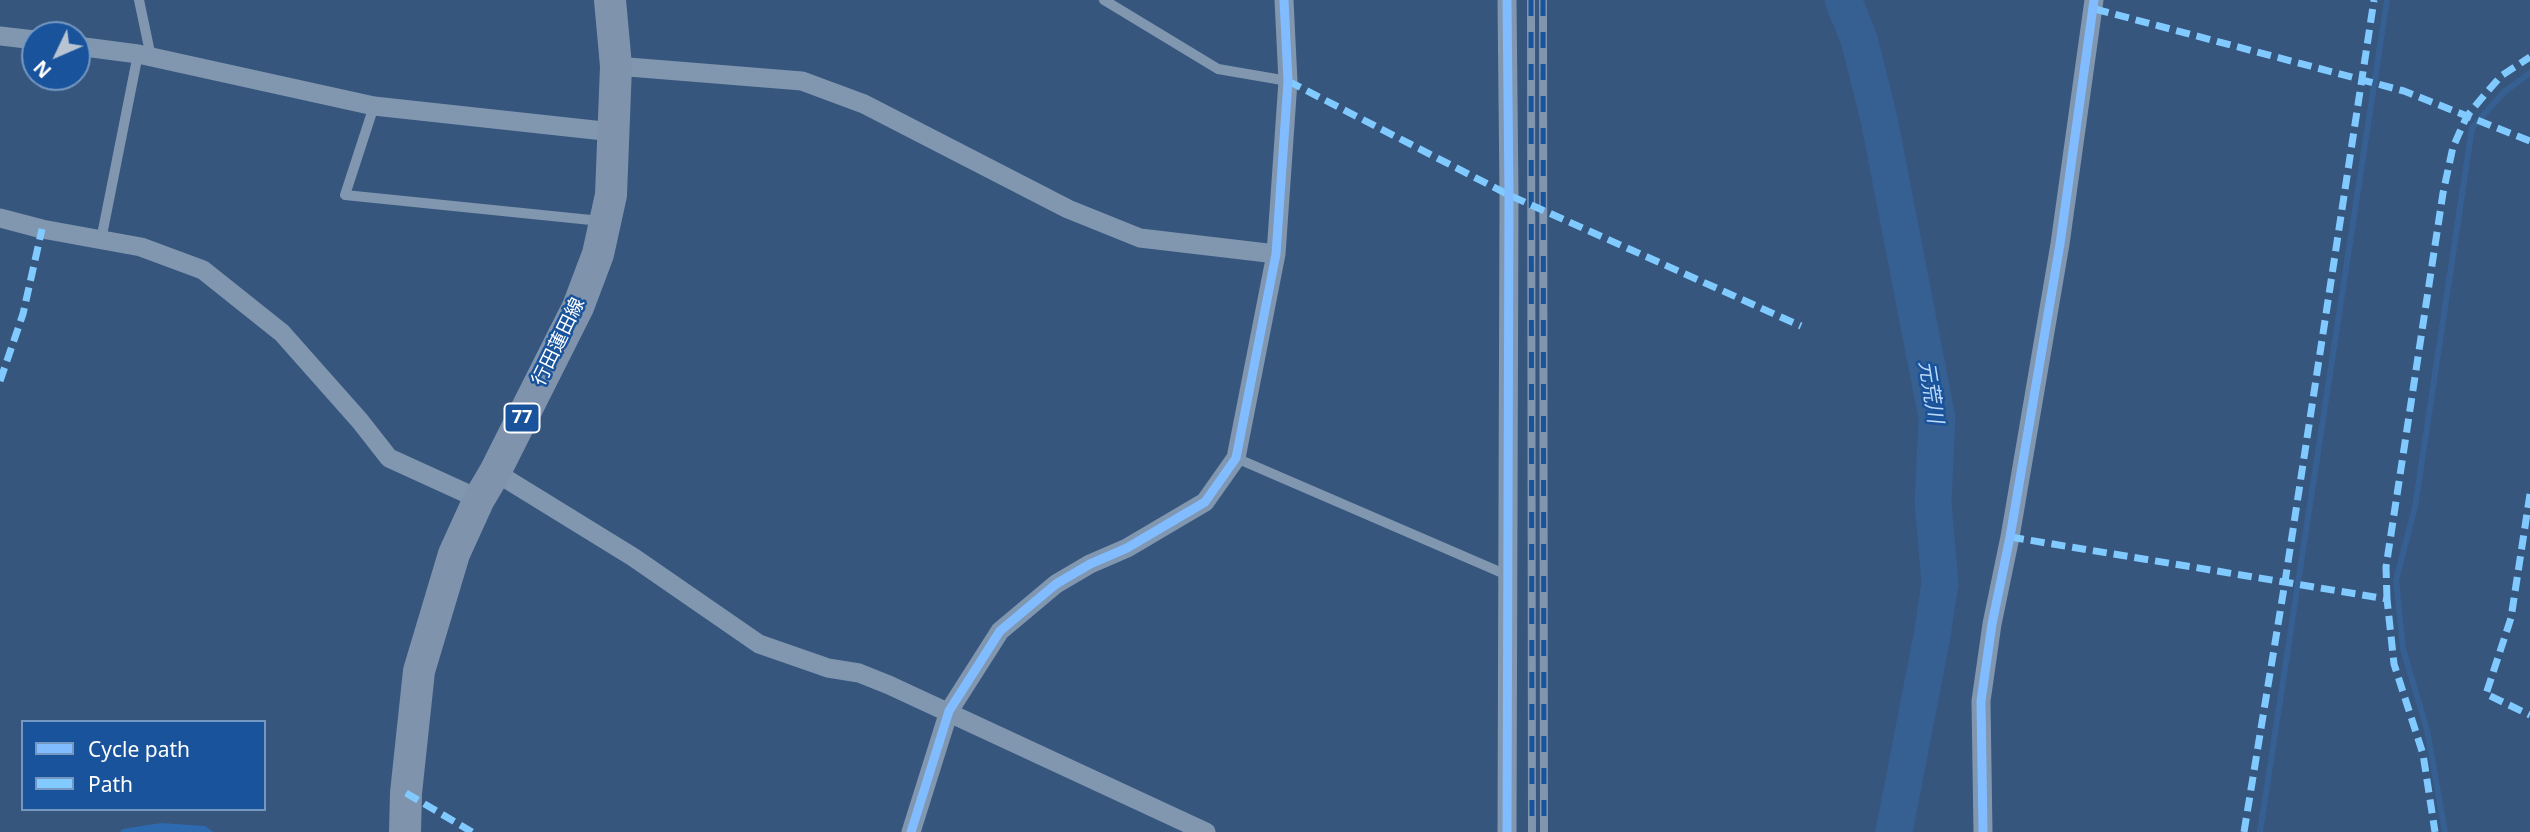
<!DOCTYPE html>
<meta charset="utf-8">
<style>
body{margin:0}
#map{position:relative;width:2530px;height:832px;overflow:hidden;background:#36567e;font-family:"Noto Sans",sans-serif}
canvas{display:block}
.legend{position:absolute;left:21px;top:720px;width:245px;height:91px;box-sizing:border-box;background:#19539b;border:2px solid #7598c3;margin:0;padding:9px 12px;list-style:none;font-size:21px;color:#fff}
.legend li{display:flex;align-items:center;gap:14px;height:35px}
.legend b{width:35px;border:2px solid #7598c3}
.north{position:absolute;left:21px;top:21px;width:70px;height:70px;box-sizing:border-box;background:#19539b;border:2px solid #7598c3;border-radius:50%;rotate:226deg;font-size:19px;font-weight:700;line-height:28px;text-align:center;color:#fff}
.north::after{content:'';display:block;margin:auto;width:24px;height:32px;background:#b9c4d2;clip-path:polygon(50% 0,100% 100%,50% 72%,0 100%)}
</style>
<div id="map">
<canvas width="2530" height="832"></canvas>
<ul class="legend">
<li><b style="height:9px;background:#80bcff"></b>Cycle path</li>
<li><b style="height:9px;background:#80caff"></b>Path</li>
</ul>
<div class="north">N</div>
</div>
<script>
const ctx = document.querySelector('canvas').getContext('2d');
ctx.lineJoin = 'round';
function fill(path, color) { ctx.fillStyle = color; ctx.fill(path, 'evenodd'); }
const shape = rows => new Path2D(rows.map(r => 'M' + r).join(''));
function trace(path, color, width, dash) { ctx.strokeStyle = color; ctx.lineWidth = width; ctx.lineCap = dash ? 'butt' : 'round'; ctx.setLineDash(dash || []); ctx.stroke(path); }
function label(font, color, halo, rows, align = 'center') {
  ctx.font = font + ' "Noto Sans","Noto Sans JP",sans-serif'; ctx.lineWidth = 5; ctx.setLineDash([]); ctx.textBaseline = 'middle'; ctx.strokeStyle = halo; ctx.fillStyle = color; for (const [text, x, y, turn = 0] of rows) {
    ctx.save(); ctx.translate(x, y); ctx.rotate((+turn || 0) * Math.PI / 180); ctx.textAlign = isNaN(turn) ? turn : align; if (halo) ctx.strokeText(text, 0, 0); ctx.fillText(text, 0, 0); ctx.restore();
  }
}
fill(shape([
 [161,823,205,826,213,832,120,832,123,829]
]), '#2e6ab0');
trace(shape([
 [2260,832,2387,0],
 [2445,832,2427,730,2403,649,2396,580,2415,507,2472,128,2504,92,2530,73]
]), '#365f92', 6);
trace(shape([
 [1843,0,1859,39,1879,119,1937,418,1933,503,1940,583,1932,636,1894,832]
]), '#365f92', 37);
trace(shape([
 [139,0,151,57],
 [1104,0,1218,69,1288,81],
 [374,106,345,195,601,221],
 [101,240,138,54],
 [1236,458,1507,575]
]), '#8196af', 10);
trace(shape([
 [1507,0,1509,195,1507,832],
 [0,36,35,40],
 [77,46,138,54,374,106,613,132],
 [616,66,802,81,864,104,1068,209,1140,238,1276,254],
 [0,218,42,229,141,247,203,270,282,333,360,421,389,458,479,499],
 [495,472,633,557,759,644,828,668,859,673,889,685,1206,832],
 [911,832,949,711,1000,631,1056,584,1090,564,1127,548,1205,502,1236,458,1276,254,1288,81,1284,0],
 [1983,832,1981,701,1992,624,2010,537,2060,244,2094,0]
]), '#8196af', 19);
trace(shape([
 [405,832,406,793,419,671,454,554,479,499,495,472,578,307,598,254,611,195,616,66,610,0]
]), '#7f93ad', 32);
const rail = shape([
 [1531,0,1532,832],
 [1543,0,1544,832]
]);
trace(rail, '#8095ae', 8);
trace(rail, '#19539b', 5, [16]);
trace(shape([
 [2095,9,2404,91,2530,141],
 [1288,81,1509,195,1801,326],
 [0,381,23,314,42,229],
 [2530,494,2511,618,2486,694,2530,715],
 [2010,537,2387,599,2394,664,2423,754,2435,832],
 [2387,599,2386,567,2443,193,2453,147,2467,116,2487,92,2501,76,2530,57],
 [406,793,472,832],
 [2244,832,2285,582,2374,0]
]), '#80caff', 7, [14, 7]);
trace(shape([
 [1507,0,1509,195,1507,832],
 [911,832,949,711,1000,631,1056,584,1090,564,1127,548,1205,502,1236,458,1276,254,1288,81,1284,0],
 [1983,832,1981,701,1992,624,2010,537,2060,244,2094,0]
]), '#80bcff', 9);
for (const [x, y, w] of [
 [522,418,35]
]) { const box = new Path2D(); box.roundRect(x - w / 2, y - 14.5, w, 29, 5); ctx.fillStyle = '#19539b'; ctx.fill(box); trace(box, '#fff', 2); }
label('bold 18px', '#fff', null, [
 ["77",522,418]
]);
label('19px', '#fff', '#19539b', [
 ["行田蓮田線",559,342,-64]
]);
label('italic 21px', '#bcd8f8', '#19539b', [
 ["元荒川",1930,392,81]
]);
</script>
